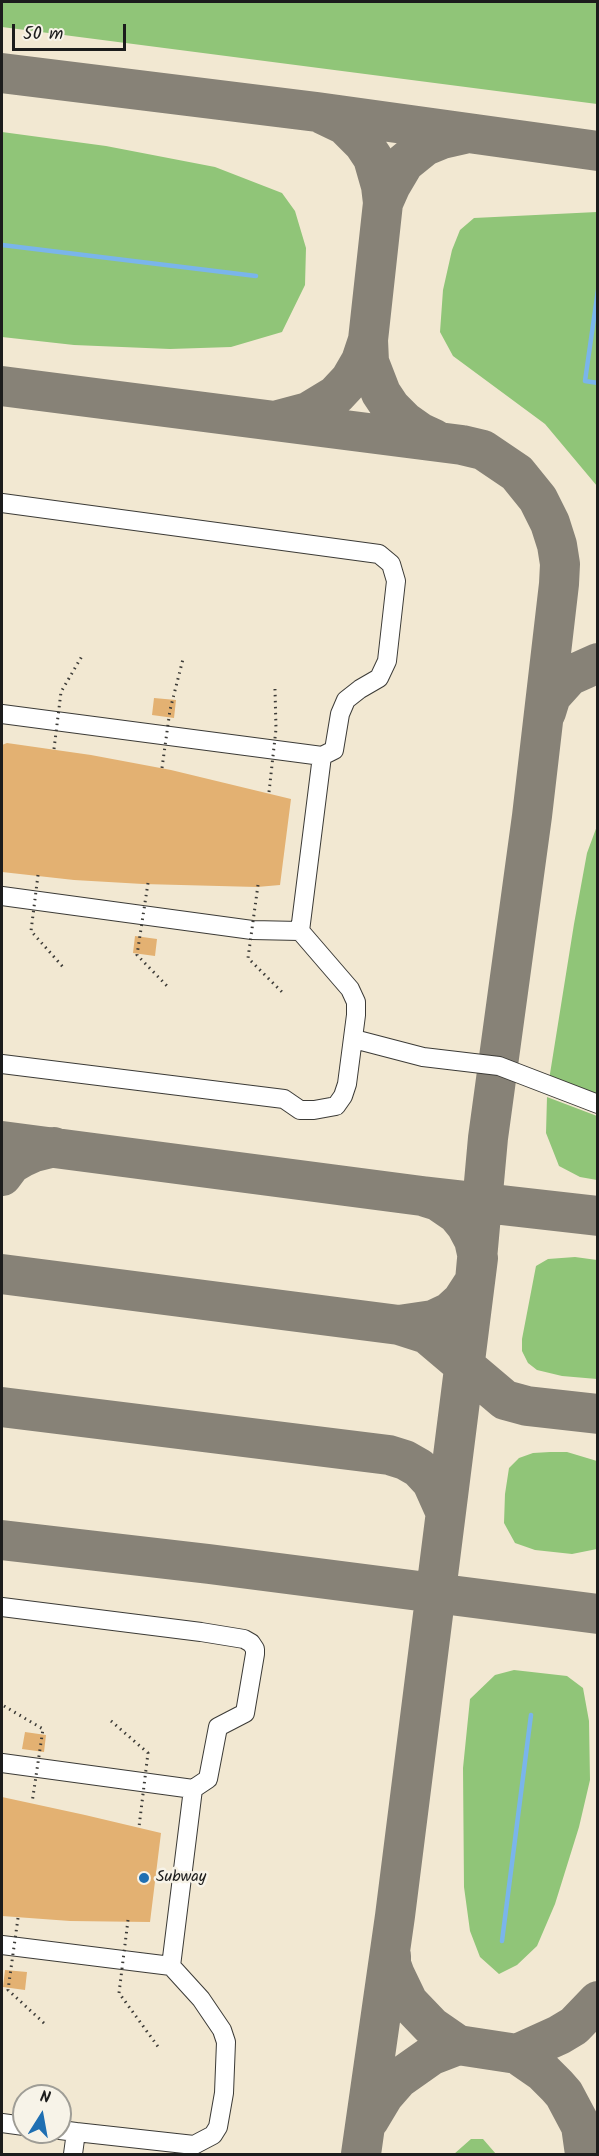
<!DOCTYPE html>
<style>
body{margin:0}
#map{position:relative;width:599px;height:2156px;overflow:hidden;background:#f2e8d2;font-family:Kalam,sans-serif}
canvas{display:block}
.frame{position:absolute;inset:0;border:3px solid #1c1c1c;pointer-events:none}
.north{position:absolute;left:12px;top:2084px;width:60px;height:60px;box-sizing:border-box;background:#f7f3e8;border:2px solid #9f9d96;border-radius:50%;rotate:11deg;font-size:16px;font-weight:700;line-height:24px;text-align:center;color:#1c1c1c}
.north::after{content:'';display:block;margin:auto;width:21px;height:27px;background:#1f6fb2;clip-path:polygon(50% 0,100% 100%,50% 72%,0 100%)}
.scale{position:absolute;left:12px;top:24px;width:114px;height:27px;box-sizing:border-box;border:3px solid #1c1c1c;border-top:0;padding-left:8px;font-size:18px;line-height:21px;white-space:nowrap;color:#1c1c1c;-webkit-text-stroke:4px #f7f3e8;paint-order:stroke}
</style>
<div id="map">
<canvas width="599" height="2156"></canvas>
<div class="frame"></div>
<div class="north">N</div>
<div class="scale">50 m</div>
</div>
<script>
const ctx = document.querySelector('canvas').getContext('2d');
ctx.lineJoin = 'round';
function fill(path, color) { ctx.fillStyle = color; ctx.fill(path, 'evenodd'); }
const shape = rows => new Path2D(rows.map(r => 'M' + r).join(''));
function trace(path, color, width, dash) { ctx.strokeStyle = color; ctx.lineWidth = width; ctx.lineCap = dash ? 'butt' : 'round'; ctx.setLineDash(dash || []); ctx.stroke(path); }
function label(font, color, halo, rows, align = 'center') {
  ctx.font = font + ' Kalam,sans-serif'; ctx.lineWidth = 5; ctx.setLineDash([]); ctx.textBaseline = 'middle'; ctx.strokeStyle = halo; ctx.fillStyle = color; for (const [text, x, y, turn = 0] of rows) {
    ctx.save(); ctx.translate(x, y); ctx.rotate((+turn || 0) * Math.PI / 180); ctx.textAlign = isNaN(turn) ? turn : align; if (halo) ctx.strokeText(text, 0, 0); ctx.fillText(text, 0, 0); ctx.restore();
  }
}
fill(shape([
 [2,2,597,2,597,104,2,27],
 [2,132,106,146,215,167,282,193,295,211,306,248,305,285,282,332,231,347,170,349,74,345,2,337],
 [597,212,598,212,597,486,545,424,453,356,440,332,443,290,452,250,460,230,474,218],
 [597,826,597,1098,549,1080,574,924,587,853],
 [547,1097,597,1116,597,1180,580,1177,559,1166,546,1133],
 [575,1257,597,1260,597,1379,562,1376,537,1370,528,1363,522,1351,522,1339,536,1266,548,1259],
 [550,1452,567,1452,597,1461,597,1549,572,1554,535,1550,515,1543,504,1523,505,1494,509,1468,519,1458,533,1453],
 [514,1670,567,1676,583,1688,589,1721,590,1780,579,1827,555,1904,537,1946,517,1965,499,1974,480,1957,470,1931,464,1887,463,1768,470,1699,495,1675],
 [471,2139,483,2139,496,2154,454,2154]
]), '#90c578');
trace(shape([
 [2,245,256,276],
 [598,290,585,381,598,383],
 [502,1941,531,1715]
]), '#7ab5eb', 4.5);
trace(shape([
 [2,73,317,112,598,151],
 [322,114,345,125,363,143,373,158,381,186,383,203,368,340,369,362,381,393,391,408,404,421,421,433,434,439],
 [383,203,391,185,404,163,425,146,442,139,464,134],
 [2,386,462,445,483,450,517,473,538,499,550,523,557,545,560,564,559,584,532,816,488,1138,475,1281,462,1301,450,1312,433,1320,399,1325],
 [278,420,308,412,336,395,350,380,361,361,368,340],
 [546,712,551,696,569,676,598,663],
 [2,1141,422,1196,598,1216],
 [2,1176,11,1164,23,1157,34,1152,54,1147],
 [2,1274,399,1325,427,1334,505,1400,527,1406,598,1414],
 [2,1407,389,1455,405,1460,419,1468,432,1482,445,1511],
 [2,1540,209,1564,598,1614],
 [391,1956,391,1964,395,1975,408,2002,432,2027,458,2045,517,2054,543,2072,557,2086,564,2094,581,2126,585,2154],
 [517,2054,559,2035,574,2026,598,2001],
 [369,2120,384,2095,398,2079,432,2055,458,2045],
 [361,2154,395,1916,478,1258,474,1240,466,1225,457,1214,438,1201,422,1196]
]), '#878277', 40);
fill(shape([
 [154,698,176,700,174,718,152,715],
 [7,743,91,755,171,770,291,799,280,885,257,887,143,884,74,880,2,872,2,745],
 [135,936,157,939,155,956,133,953],
 [25,1732,46,1735,44,1752,22,1749],
 [2,1797,85,1815,161,1833,150,1922,70,1921,2,1916],
 [5,1970,27,1972,25,1990,3,1987]
]), '#e3b172');
const minor = shape([
 [2,503,379,554,391,564,396,581,387,661,379,678,360,689,346,700,340,714,334,750,322,756],
 [2,714,322,756,300,931],
 [2,896,252,930,300,931,350,989,356,1002,356,1015,347,1084,343,1096,336,1106,314,1110,300,1110,284,1099,2,1064],
 [354,1039,423,1057,499,1066,598,1104],
 [2,1607,201,1632,244,1639,251,1643,255,1649,255,1654,245,1713,218,1727,208,1779,193,1789],
 [2,1763,193,1789,171,1966,201,1999,222,2030,226,2042,224,2093,218,2127,213,2135,194,2145,76,2132],
 [2,1945,171,1966],
 [2,2123,24,2126],
 [60,2130,76,2132,73,2154]
]);
trace(minor, '#3c3b37', 20);
trace(minor, '#fff', 18);
trace(shape([
 [54,749,61,692,82,656],
 [162,768,170,710,183,659],
 [269,792,276,729,275,689],
 [38,875,31,931,63,967],
 [148,883,137,955,169,988],
 [258,885,248,958,283,993],
 [4,1706,43,1729,32,1803],
 [111,1721,148,1753,139,1827],
 [18,1918,8,1990,45,2024],
 [128,1920,119,1993,159,2048]
]), '#3c3b37', 3, [1.5, 4.5]);
for (const [x, y, r, color] of [
 [144,1878,6,"#1f6fb2"]
]) { const dot = new Path2D(); dot.arc(x, y, r, 0, 2 * Math.PI); ctx.fillStyle = color; ctx.fill(dot); trace(dot, '#f7f3e8', 2); }
label('16px', '#1c1c1c', '#f7f3e8', [
 ["Subway",156,1878]
], 'left');
</script>
